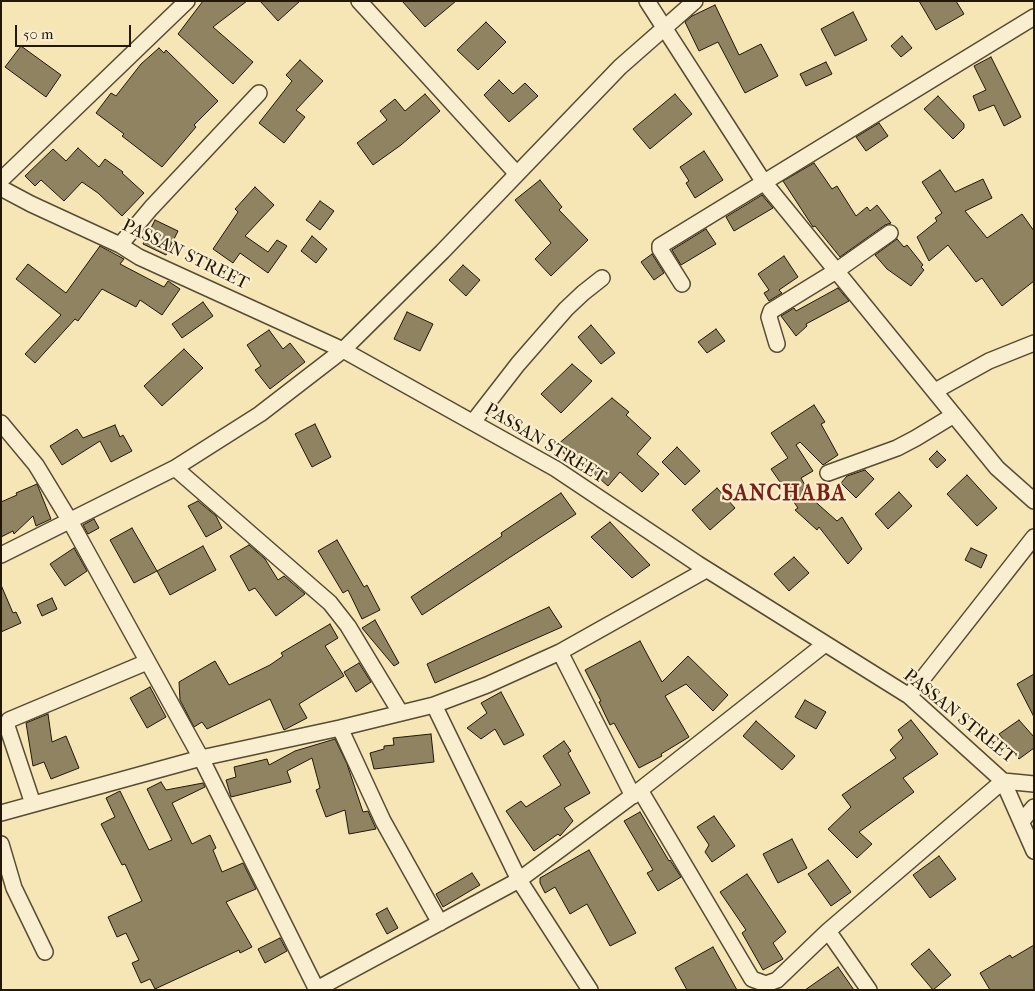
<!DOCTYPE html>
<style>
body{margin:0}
#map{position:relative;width:1035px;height:991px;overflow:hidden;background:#f6e6b6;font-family:"IM FELL French Canon",serif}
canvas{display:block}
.frame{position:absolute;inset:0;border:2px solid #221708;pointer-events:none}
.scale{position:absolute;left:15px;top:25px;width:116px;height:22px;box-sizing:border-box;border:2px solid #221708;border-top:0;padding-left:6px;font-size:15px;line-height:18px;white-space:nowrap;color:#221708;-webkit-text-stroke:4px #f9efd0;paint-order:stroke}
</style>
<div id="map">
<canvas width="1035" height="991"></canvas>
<div class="frame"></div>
<div class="scale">50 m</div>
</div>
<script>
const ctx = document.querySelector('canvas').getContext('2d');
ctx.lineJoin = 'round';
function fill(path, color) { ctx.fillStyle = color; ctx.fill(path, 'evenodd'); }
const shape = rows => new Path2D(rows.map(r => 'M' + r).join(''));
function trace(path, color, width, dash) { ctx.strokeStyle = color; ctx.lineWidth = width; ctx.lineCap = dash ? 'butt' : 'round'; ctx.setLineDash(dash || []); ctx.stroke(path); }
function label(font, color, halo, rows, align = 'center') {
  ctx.font = font + ' "IM FELL French Canon",serif'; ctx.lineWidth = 4.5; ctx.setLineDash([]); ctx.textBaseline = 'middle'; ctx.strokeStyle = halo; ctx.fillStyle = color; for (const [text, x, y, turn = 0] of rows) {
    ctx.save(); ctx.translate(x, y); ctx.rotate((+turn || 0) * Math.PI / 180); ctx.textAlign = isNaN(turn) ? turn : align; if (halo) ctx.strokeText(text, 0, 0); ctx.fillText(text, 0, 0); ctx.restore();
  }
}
const building = shape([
 [203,1,247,1,213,27,253,62,233,84,178,34,203,1],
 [260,1,300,1,278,21,260,1],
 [402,1,456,1,425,27,402,1],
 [919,1,956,1,964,14,936,30,919,1],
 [715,5,739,55,761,44,778,76,745,93,718,42,699,51,685,22,692,16,715,5],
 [853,12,867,40,835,56,821,29,853,12],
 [486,22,506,42,478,70,457,50,486,22],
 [902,36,912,48,901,57,891,46,902,36],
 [21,46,61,75,46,97,5,67,21,46],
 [159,48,164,53,166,50,218,101,194,125,196,127,162,167,122,136,124,134,96,113,111,93,116,96,141,64,159,48],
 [991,57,1021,117,1004,126,994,105,979,111,973,96,986,90,974,66,991,57],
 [300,60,323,81,296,110,305,117,284,143,259,123,292,81,286,75,300,60],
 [826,62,832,74,806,86,800,74,826,62],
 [499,80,513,94,525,83,538,96,509,122,484,95,499,80],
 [425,94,440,111,401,145,373,165,357,143,387,120,380,111,395,99,405,111,425,94],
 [675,94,692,114,650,149,633,129,675,94],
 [938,96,964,124,964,128,953,139,924,109,938,96],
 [879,123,888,136,866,151,856,137,879,123],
 [78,148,99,167,105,159,123,172,122,173,144,193,122,216,98,193,82,182,64,201,41,180,35,186,25,176,53,149,66,161,78,148],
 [704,151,723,180,695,198,686,183,689,181,680,167,704,151],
 [814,163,832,189,837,186,856,216,867,207,870,211,877,205,891,223,885,225,840,257,815,226,813,227,783,181,814,163],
 [940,170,955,192,983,179,992,198,965,211,987,238,1022,214,1034,231,1034,281,1002,306,982,278,976,282,948,245,929,261,917,237,937,221,935,218,942,213,922,182,940,170],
 [540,180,562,207,559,210,588,240,551,276,535,259,551,243,515,200,540,180],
 [255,187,274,205,245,236,268,252,277,240,287,246,268,273,240,253,233,263,213,249,238,212,235,209,255,187],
 [762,195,773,208,734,231,726,217,762,195],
 [320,201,334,211,320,230,306,220,320,201],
 [155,220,178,231,166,255,143,244,155,220],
 [706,229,716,244,681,265,672,250,706,229],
 [312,236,327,249,316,263,301,251,312,236],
 [897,239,904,247,907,245,923,265,921,267,924,270,911,286,887,269,875,255,897,239],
 [100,246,124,259,120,264,164,287,168,281,180,289,162,315,140,300,136,307,102,289,78,321,75,319,35,363,25,354,61,315,16,279,28,264,66,293,100,246],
 [652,254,664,273,654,280,641,262,652,254],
 [784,256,798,277,779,290,782,293,769,301,764,293,769,290,758,274,784,256],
 [463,265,480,280,466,296,449,280,463,265],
 [838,288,849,301,806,324,807,326,796,336,781,316,794,308,796,311,838,288],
 [203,302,213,316,182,338,172,324,203,302],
 [407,312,433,324,420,351,394,339,407,312],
 [591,325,615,353,601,364,578,337,591,325],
 [716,329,725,341,707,353,698,342,716,329],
 [269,330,283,349,290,343,305,362,270,389,255,370,261,366,247,345,269,330],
 [184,349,203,368,162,406,144,386,184,349],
 [572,364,592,381,561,413,541,394,572,364],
 [612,398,629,412,626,415,651,438,637,454,659,474,642,492,620,472,608,486,576,458,571,462,557,445,612,398],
 [814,405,825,422,821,424,838,455,823,465,800,442,796,445,813,471,801,478,806,487,802,490,837,521,842,517,862,549,848,564,819,527,817,530,795,510,798,508,771,469,788,458,771,433,814,405],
 [315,424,331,457,312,467,295,434,315,424],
 [115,425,120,437,123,435,132,451,111,462,100,441,62,465,50,446,77,429,83,438,115,425],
 [677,447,700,471,685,485,662,462,677,447],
 [937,451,946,460,937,468,929,459,937,451],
 [865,470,874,479,856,498,841,483,847,476,865,470],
 [967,475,997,508,977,526,947,494,967,475],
 [37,484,51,519,36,526,33,516,14,534,13,531,1,537,1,502,17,495,16,493,37,484],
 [717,488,735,508,710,530,692,510,717,488],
 [899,492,912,506,888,529,875,514,899,492],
 [561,493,576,514,422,615,411,597,502,536,501,533,561,493],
 [198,501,216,516,222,528,206,537,188,506,198,501],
 [94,519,99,528,88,534,83,525,94,519],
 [610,522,650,565,632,578,591,537,610,522],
 [132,528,157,571,134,583,110,540,132,528],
 [337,540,364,587,367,585,380,610,362,619,348,590,343,593,318,551,337,540],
 [249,545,265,559,278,580,284,576,305,594,276,616,255,588,249,591,230,556,249,545],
 [203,546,216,570,170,595,157,571,203,546],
 [74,548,87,571,65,586,50,564,74,548],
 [971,548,987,555,981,568,965,560,971,548],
 [794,557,809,573,789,591,774,574,794,557],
 [1,585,13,613,16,612,21,623,1,632,1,585],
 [52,598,57,609,42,616,37,605,52,598],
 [549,607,562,627,435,683,427,664,549,607],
 [375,620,399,663,394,666,362,628,375,620],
 [330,624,338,638,325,646,344,676,299,704,307,718,284,730,270,699,207,729,202,722,194,727,180,700,179,682,215,661,229,685,270,665,283,656,281,653,330,624],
 [640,641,662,682,688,656,728,695,713,711,686,684,665,696,689,737,661,754,662,756,639,768,614,723,610,725,599,702,601,701,585,670,640,641],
 [359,663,371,682,356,692,344,672,359,663],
 [1034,674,1034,717,1017,684,1034,674],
 [150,687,166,717,147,728,130,698,150,687],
 [501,692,524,735,504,745,495,729,481,739,467,728,487,713,481,703,501,692],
 [805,700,826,712,816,729,795,717,805,700],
 [48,714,52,742,66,736,79,768,51,779,44,762,33,766,26,723,48,714],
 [911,720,938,754,903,778,914,792,859,832,872,844,857,858,828,829,851,807,842,795,896,758,890,750,903,738,898,730,911,720],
 [1019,720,1034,737,1034,748,1019,759,999,734,1019,720],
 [756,721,795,756,782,770,743,736,756,721],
 [431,734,434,762,374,769,370,753,384,749,384,746,394,745,393,738,431,734],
 [335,739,347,764,363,812,368,811,376,829,349,834,345,810,326,817,316,790,320,788,312,758,287,771,291,782,231,797,226,780,236,777,234,767,267,759,269,765,295,751,335,739],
 [564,741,571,751,568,753,590,793,564,808,573,821,560,836,558,834,534,851,506,811,521,801,526,807,561,785,543,756,564,741],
 [161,782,166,790,203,783,205,787,172,803,192,844,210,835,216,848,213,850,222,872,243,863,256,889,226,902,252,947,240,953,239,950,155,989,150,979,141,983,132,963,139,960,126,933,117,937,108,917,142,901,125,864,122,865,101,824,115,817,106,798,120,791,149,850,172,840,147,789,161,782],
 [640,812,669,861,670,860,681,877,658,891,647,873,653,870,624,821,640,812],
 [714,816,735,846,712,862,705,852,709,845,697,827,714,816],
 [792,839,807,868,778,883,763,854,792,839],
 [589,850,636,933,610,946,587,904,570,914,555,887,545,893,540,883,540,878,589,850],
 [939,856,956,879,930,898,913,875,939,856],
 [828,860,851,892,831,906,808,874,828,860],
 [472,873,480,885,443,907,436,894,472,873],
 [747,874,786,932,773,943,783,959,763,970,742,933,746,930,720,892,747,874],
 [387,908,398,928,387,934,376,914,387,908],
 [280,938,287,951,265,963,258,949,280,938],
 [1034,945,1034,990,990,990,980,973,1010,955,1012,958,1034,945],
 [713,947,737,990,687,990,675,968,713,947],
 [929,949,951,975,933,990,911,964,929,949],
 [838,967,854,990,805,990,838,967]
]);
fill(building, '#908362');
trace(building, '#221708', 1);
const minor = shape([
 [359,1,517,174],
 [647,1,763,181,997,468,1034,501],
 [1,180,187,1],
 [1,188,31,204,120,245,139,257,343,350,556,469,698,564,909,696,1003,781,1034,784],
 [120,245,151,208,259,93],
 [682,284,660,249,660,246,1034,17],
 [777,344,769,317,771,311,836,271,890,233],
 [935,391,989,361,1034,343],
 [473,422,518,364,566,309,583,293,602,278],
 [1,423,36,465,70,521,201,758,317,990],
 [175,468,330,603,348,626,400,712],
 [828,473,897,448,916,438,954,415],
 [1,555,175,468,260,414,343,350,442,252,620,67,695,1],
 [560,652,633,796],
 [909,696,1034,537],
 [434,705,519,880,590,990],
 [340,728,383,821,440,923],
 [640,790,752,979,766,984,777,980,828,931,1003,781,1034,851],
 [33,804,7,726,9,720,147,662],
 [1,813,201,758,340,728,434,705,487,685,560,652,706,570],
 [1021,822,1034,807],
 [1,844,14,888,45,952],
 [828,931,869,990],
 [315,990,519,880,640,790,825,644]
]);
trace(minor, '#574b34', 18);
trace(minor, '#f9efd0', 15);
label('18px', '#221708', '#f9efd0', [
 ["PASSAN STREET",185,255,26],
 ["PASSAN STREET",545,444,31],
 ["PASSAN STREET",959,717,39]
]);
ctx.letterSpacing = '1px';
label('bold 22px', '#7a1f14', '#f9efd0', [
 ["SANCHABA",784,495]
]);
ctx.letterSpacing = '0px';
</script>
